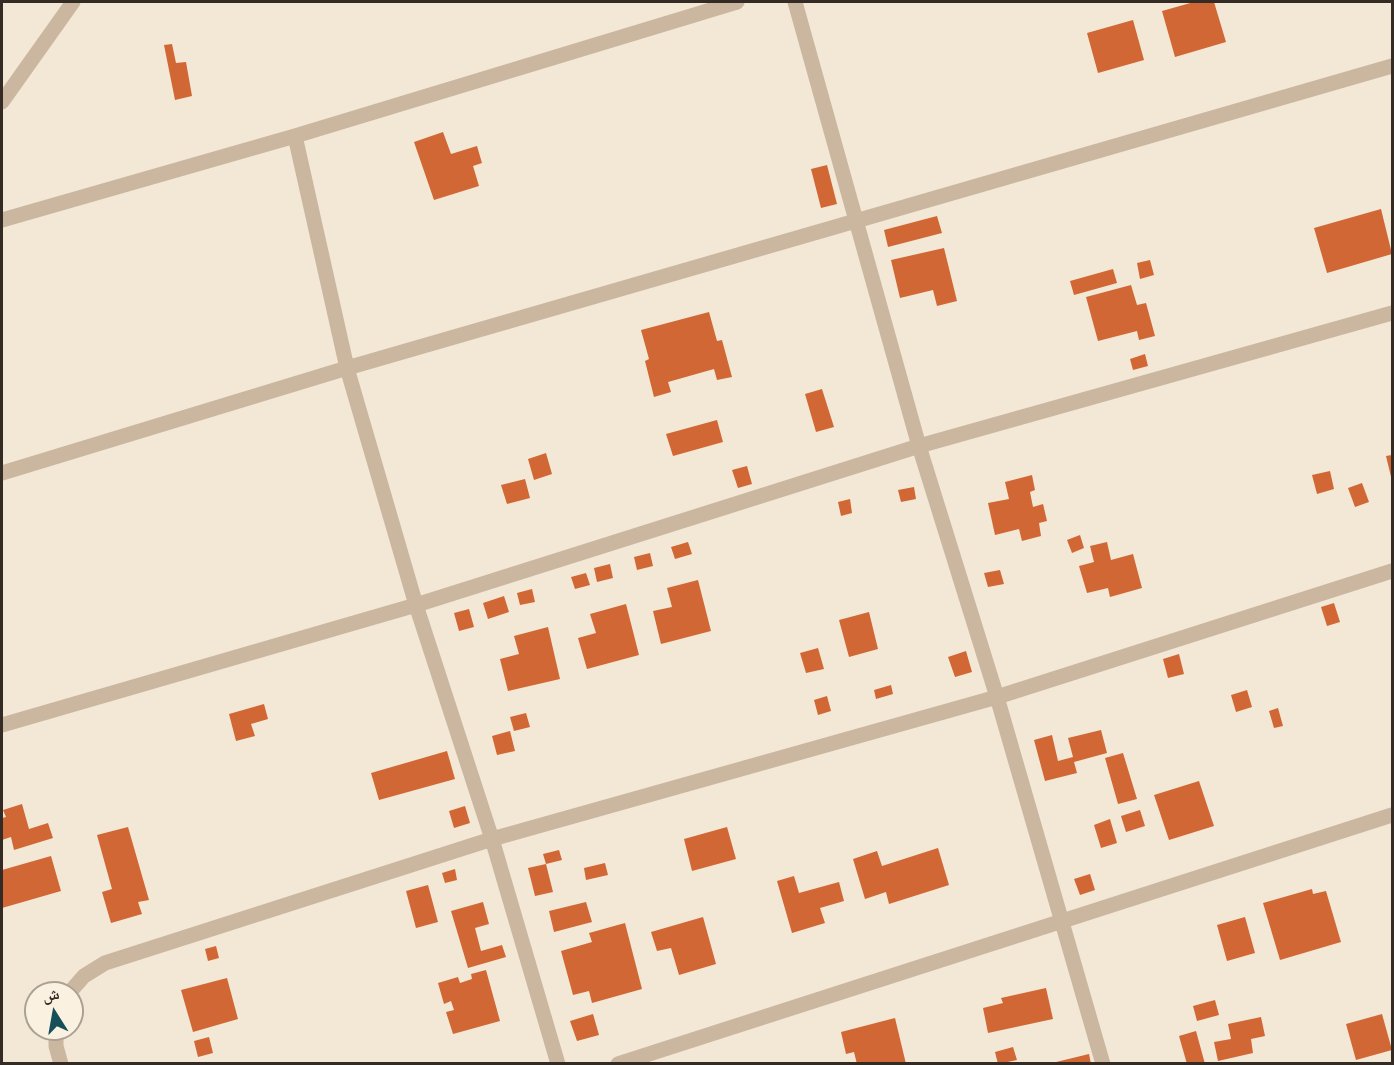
<!DOCTYPE html>
<meta charset="utf-8">
<style>
body{margin:0}
#map{position:relative;width:1394px;height:1065px;overflow:hidden;background:#f3e7d5;font-family:Arial,"Noto Naskh Arabic",sans-serif}
canvas{display:block}
.frame{position:absolute;inset:0;border:3px solid #342b24;pointer-events:none}
.north{position:absolute;left:24px;top:981px;width:60px;height:60px;box-sizing:border-box;background:#faf1e1;border:2px solid #aba295;border-radius:50%;rotate:349deg;font-size:16px;font-weight:700;line-height:24px;text-align:center;color:#342b24}
.north::after{content:'';display:block;margin:auto;width:21px;height:27px;background:#164f59;clip-path:polygon(50% 0,100% 100%,50% 72%,0 100%)}
</style>
<div id="map">
<canvas width="1394" height="1065"></canvas>
<div class="frame"></div>
<div class="north">ش</div>
</div>
<script>
const ctx = document.querySelector('canvas').getContext('2d');
ctx.lineJoin = 'round';
function fill(path, color) { ctx.fillStyle = color; ctx.fill(path, 'evenodd'); }
const shape = rows => new Path2D(rows.map(r => 'M' + r).join(''));
function trace(path, color, width, dash) { ctx.strokeStyle = color; ctx.lineWidth = width; ctx.lineCap = dash ? 'butt' : 'round'; ctx.setLineDash(dash || []); ctx.stroke(path); }
fill(shape([
 [1194,2,1214,2,1226,42,1175,57,1162,11],
 [1133,20,1144,60,1098,73,1087,33],
 [172,44,176,63,186,62,192,96,175,100,164,45],
 [443,132,451,154,477,146,482,163,473,166,479,186,434,200,414,142],
 [827,165,837,204,821,208,811,169],
 [1381,209,1392,254,1327,273,1314,228],
 [937,216,942,233,888,247,884,230],
 [944,248,957,301,937,306,933,290,900,298,891,260],
 [1150,260,1154,275,1140,279,1137,263],
 [1113,269,1117,283,1074,295,1070,281],
 [1131,285,1137,305,1146,303,1155,336,1139,340,1137,331,1098,341,1086,297],
 [709,312,717,341,722,340,732,377,717,380,714,369,668,382,671,392,654,397,645,361,649,359,641,330],
 [1145,354,1148,366,1133,370,1130,359],
 [822,389,834,427,816,432,805,394],
 [717,420,723,442,673,456,666,434],
 [546,453,552,474,534,480,528,459],
 [1392,455,1392,481,1386,456],
 [747,466,752,484,738,488,732,470],
 [1330,471,1334,489,1317,494,1312,475],
 [1032,475,1035,490,1030,492,1033,507,1043,504,1047,521,1039,523,1041,536,1022,541,1019,529,995,535,988,503,1009,499,1005,482],
 [525,479,530,498,507,504,501,485],
 [1362,483,1369,502,1355,507,1348,488],
 [914,487,916,499,901,502,898,490],
 [850,499,852,513,841,516,838,502],
 [1080,535,1084,548,1072,553,1067,540],
 [688,542,692,554,675,559,671,547],
 [1107,542,1111,560,1133,554,1142,588,1110,597,1108,588,1087,593,1079,566,1094,562,1090,546],
 [650,553,653,566,637,570,634,557],
 [610,564,613,578,597,582,594,568],
 [1000,570,1004,584,988,587,984,573],
 [586,573,590,585,575,589,571,577],
 [698,580,711,631,661,644,653,611,672,607,667,588],
 [532,589,535,602,520,605,517,593],
 [504,596,509,612,488,619,483,603],
 [1334,603,1340,622,1327,626,1321,607],
 [626,604,639,655,587,669,578,638,596,633,590,614],
 [469,609,474,627,459,631,454,613],
 [869,612,878,649,849,657,839,620],
 [548,627,560,679,508,691,500,659,519,654,514,636],
 [818,648,824,669,806,673,800,653],
 [966,651,972,672,955,677,948,657],
 [1179,654,1184,674,1168,678,1163,659],
 [891,685,893,694,876,699,874,690],
 [1247,690,1252,707,1236,712,1231,695],
 [827,696,831,711,818,715,814,700],
 [264,704,268,719,251,724,255,736,236,741,229,714],
 [1278,708,1283,726,1274,728,1269,711],
 [526,713,530,727,514,731,510,717],
 [1101,730,1107,753,1074,762,1077,773,1045,781,1034,740,1052,735,1058,761,1073,757,1068,738],
 [510,731,515,751,497,755,492,736],
 [447,751,455,779,379,800,371,773],
 [1123,753,1137,799,1118,804,1105,758],
 [1199,781,1214,826,1169,840,1154,795],
 [22,804,29,829,48,823,53,838,14,850,11,837,2,840,2,818,6,817,3,810],
 [465,806,470,823,454,828,449,811],
 [1140,810,1145,826,1126,832,1121,816],
 [1110,819,1117,843,1101,848,1094,825],
 [128,827,149,900,138,902,142,914,111,923,102,892,112,889,97,835],
 [727,827,736,859,692,871,684,839],
 [938,848,949,885,889,904,886,892,865,899,853,859,877,851,882,866],
 [559,850,562,860,546,864,543,854],
 [51,856,61,891,2,908,2,870],
 [605,863,608,875,586,880,584,868],
 [546,864,553,892,535,896,528,868],
 [455,869,457,880,445,883,442,873],
 [1090,874,1095,890,1080,895,1074,879],
 [794,876,799,893,839,882,844,901,820,908,825,923,792,933,777,881],
 [428,885,438,922,416,928,406,891],
 [1312,889,1313,894,1326,891,1341,942,1280,960,1263,903],
 [483,902,489,924,475,928,481,951,502,945,506,957,468,968,451,911],
 [586,902,592,922,554,932,549,911],
 [703,917,716,964,679,975,671,948,657,951,651,932],
 [1245,917,1255,953,1227,961,1217,925],
 [625,923,642,989,592,1003,589,991,573,995,561,951,592,942,589,933],
 [216,946,219,958,208,961,205,949],
 [486,970,500,1021,453,1034,446,1012,454,1010,451,1001,444,1004,438,983,458,977,460,983,472,979,471,974],
 [227,978,238,1019,193,1032,181,990],
 [1046,988,1053,1019,988,1033,983,1008,1003,1003,1001,998],
 [1215,1000,1219,1015,1197,1021,1193,1006],
 [593,1014,599,1035,577,1041,570,1021],
 [1382,1014,1392,1050,1356,1060,1346,1024],
 [1261,1017,1265,1036,1251,1039,1253,1053,1218,1061,1214,1042,1231,1039,1228,1024],
 [895,1018,906,1064,857,1064,854,1052,846,1054,841,1032],
 [1196,1031,1205,1064,1187,1064,1179,1036],
 [209,1037,213,1053,198,1057,194,1041],
 [1013,1047,1017,1060,998,1064,995,1052],
 [1089,1054,1091,1064,1052,1064,1052,1063]
]), '#d16734');
trace(shape([
 [795,2,919,446,997,697,1103,1064],
 [2,102,73,2],
 [295,136,347,368,416,605,492,839,558,1064],
 [2,220,295,136,737,2],
 [2,473,347,368,1392,66],
 [2,725,416,605,919,446,1392,313],
 [69,993,84,976,105,963,492,839,997,697,1392,571],
 [56,1029,56,1046,61,1064],
 [618,1064,1392,815]
]), '#cbb7a0', 15);
</script>
